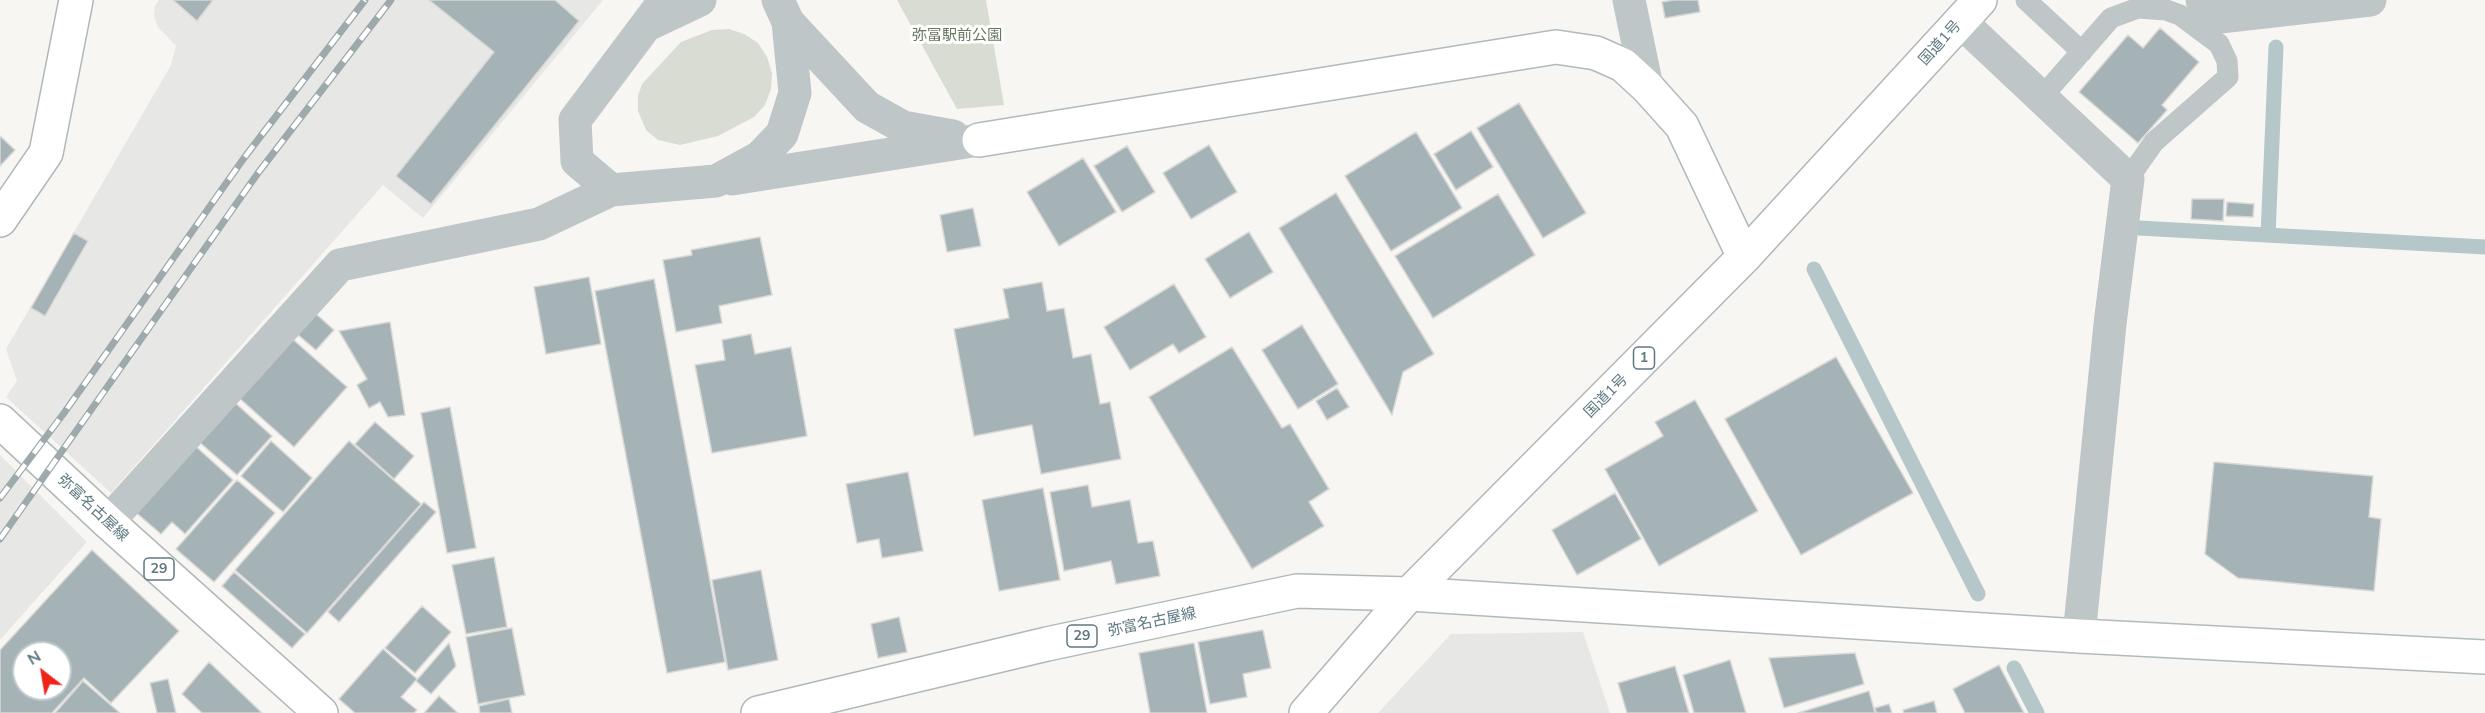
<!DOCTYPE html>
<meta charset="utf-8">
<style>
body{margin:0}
#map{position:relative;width:2485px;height:713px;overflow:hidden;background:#f7f6f3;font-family:Mulish,sans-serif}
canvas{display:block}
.north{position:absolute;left:12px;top:641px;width:60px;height:60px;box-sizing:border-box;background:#fff;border:2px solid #bfc9cc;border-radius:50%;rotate:329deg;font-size:16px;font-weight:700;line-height:24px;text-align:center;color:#5f7980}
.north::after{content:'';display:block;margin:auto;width:21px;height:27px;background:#f0221a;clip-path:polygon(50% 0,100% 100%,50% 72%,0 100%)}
</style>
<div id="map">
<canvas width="2485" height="713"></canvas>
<div class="north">N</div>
</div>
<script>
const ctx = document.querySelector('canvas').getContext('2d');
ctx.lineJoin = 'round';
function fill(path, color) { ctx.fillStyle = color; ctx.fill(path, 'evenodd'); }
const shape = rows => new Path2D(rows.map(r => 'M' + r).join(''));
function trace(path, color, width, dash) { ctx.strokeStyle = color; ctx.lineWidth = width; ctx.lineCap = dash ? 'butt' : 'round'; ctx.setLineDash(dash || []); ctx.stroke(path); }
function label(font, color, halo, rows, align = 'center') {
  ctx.font = font + ' Mulish,"Noto Sans JP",sans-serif'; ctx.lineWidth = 6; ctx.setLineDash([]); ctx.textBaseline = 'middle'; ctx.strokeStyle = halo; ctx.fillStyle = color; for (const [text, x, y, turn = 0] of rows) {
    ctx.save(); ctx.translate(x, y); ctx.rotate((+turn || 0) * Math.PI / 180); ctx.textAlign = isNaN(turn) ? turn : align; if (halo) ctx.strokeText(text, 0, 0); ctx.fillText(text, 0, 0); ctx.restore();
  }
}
fill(shape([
 [159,0,603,0,423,218,383,185,111,493,6,397,17,381,6,349,171,65,176,46,158,27,154,17,155,6],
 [0,455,87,542,0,640],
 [1583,632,1610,713,1378,713,1451,634]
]), '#e7e8e6');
fill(shape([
 [897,0,986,0,1004,105,957,109],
 [729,29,744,34,758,43,767,57,772,73,771,89,765,105,754,117,718,136,680,145,658,140,646,130,638,111,638,96,642,84,681,42,712,30]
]), '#d8dcd2');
trace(shape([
 [2139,228,2485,247],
 [2268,235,2276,47],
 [1814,269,1978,594],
 [2014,668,2037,713]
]), '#b5c7c9', 15);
const building = shape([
 [173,0,213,0,197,21,173,0],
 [429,0,555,0,579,21,431,204,396,176,494,52,429,0],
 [1674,0,1698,0,1700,12,1665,18,1662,2,1674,0],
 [2160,28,2199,62,2162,105,2167,110,2138,143,2079,92,2128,35,2143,48,2160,28],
 [1519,103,1586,213,1543,238,1477,128,1519,103],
 [1471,131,1493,167,1456,190,1434,154,1471,131],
 [1416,132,1462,208,1391,251,1345,176,1416,132],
 [0,136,15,150,0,166,0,136],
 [1209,145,1237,192,1191,219,1163,173,1209,145],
 [1127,146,1155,192,1122,212,1094,166,1127,146],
 [1083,158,1116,212,1059,246,1027,192,1083,158],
 [1336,193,1434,354,1403,372,1392,415,1279,228,1336,193],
 [1498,194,1535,255,1433,318,1395,256,1498,194],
 [2192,199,2224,199,2223,221,2191,219,2192,199],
 [2227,202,2254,204,2253,217,2226,216,2227,202],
 [973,208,981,246,947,252,940,215,973,208],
 [1249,232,1273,272,1230,298,1205,259,1249,232],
 [74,233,88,241,45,316,31,308,74,233],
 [760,237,772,295,719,306,722,323,676,332,663,260,692,255,691,250,760,237],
 [589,277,601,344,546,354,534,287,589,277],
 [654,279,725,662,667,673,595,291,654,279],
 [1042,282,1047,311,1064,308,1073,358,1091,354,1100,404,1110,402,1121,459,1041,474,1032,425,974,436,954,329,1009,318,1003,289,1042,282],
 [1174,284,1206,337,1179,353,1173,344,1130,370,1104,327,1174,284],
 [315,313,334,330,316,350,297,334,315,313],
 [390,322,405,415,388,417,380,402,369,408,357,385,367,379,339,331,390,322],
 [1302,325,1338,384,1298,409,1262,350,1302,325],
 [751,334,755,354,791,347,807,436,712,453,695,365,725,360,722,340,751,334],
 [289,336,347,387,294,447,237,396,289,336],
 [1232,347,1282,428,1290,424,1329,489,1309,502,1324,526,1252,569,1149,397,1232,347],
 [1836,357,1913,493,1801,555,1725,419,1836,357],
 [1337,388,1349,407,1327,420,1316,401,1337,388],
 [232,400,272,436,237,475,197,440,232,400],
 [1695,400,1758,511,1659,566,1605,469,1663,436,1655,422,1695,400],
 [450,407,476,548,447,553,421,413,450,407],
 [375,422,414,456,394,479,355,444,375,422],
 [271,441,312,478,283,512,241,476,271,441],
 [349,441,421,504,307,633,235,570,349,441],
 [192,443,233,480,185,534,172,522,161,534,133,510,192,443],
 [2214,462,2373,476,2369,517,2381,519,2374,591,2238,578,2205,554,2214,462],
 [908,472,923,551,882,558,879,539,857,543,846,484,908,472],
 [237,480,275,513,214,582,176,549,237,480],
 [1088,485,1092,507,1130,500,1138,543,1153,541,1160,576,1116,584,1111,561,1064,571,1050,492,1088,485],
 [1043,488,1060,580,999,591,982,500,1043,488],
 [1615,493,1641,539,1577,575,1552,530,1615,493],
 [424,502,436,512,339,622,328,612,424,502],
 [92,550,179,631,111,703,84,678,52,713,0,713,0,650,92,550],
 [24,653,60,653,60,689,24,689,24,653],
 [494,557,507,627,466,634,452,565,494,557],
 [761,570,778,660,728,670,712,580,761,570],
 [234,572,305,634,292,648,222,586,234,572],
 [422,606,451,632,415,673,385,648,422,606],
 [899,617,907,652,878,658,871,624,899,617],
 [512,628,525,695,478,704,466,637,512,628],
 [1263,630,1271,668,1243,674,1247,697,1210,704,1198,642,1263,630],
 [449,643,456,666,431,694,416,681,449,643],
 [1194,643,1207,713,1150,713,1139,653,1194,643],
 [383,649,417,679,401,697,417,710,414,713,355,713,339,699,383,649],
 [1855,653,1864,684,1784,708,1769,658,1855,653],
 [1730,660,1746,713,1694,713,1683,675,1730,660],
 [209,662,262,713,202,713,182,694,209,662],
 [1999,665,2024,713,1965,713,1953,689,1999,665],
 [1675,666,1689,713,1627,713,1618,683,1675,666],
 [168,679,176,713,157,713,150,683,168,679],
 [83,681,120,713,55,713,83,681],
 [1869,691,1875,713,1798,713,1869,691],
 [439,696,458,713,424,713,439,696],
 [509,699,512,713,480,713,479,706,509,699],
 [1934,701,1937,713,1904,713,1903,710,1934,701],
 [1889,704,1892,713,1876,713,1875,708,1889,704]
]);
fill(building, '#a5b3b6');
trace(building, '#d8d8d6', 1.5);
const secondary = shape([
 [979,140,1556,47,1596,53,1623,65,1647,87,1682,126,1744,257],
 [1409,594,2079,636,2485,657]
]);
const primary = shape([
 [0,220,46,153,76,0],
 [0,421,108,522,321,713],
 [758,713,1047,644,1297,591,1409,594]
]);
const highway = shape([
 [1306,713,1409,594,1744,257,1980,0]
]);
trace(secondary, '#b1babd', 36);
trace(primary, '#b0b8ba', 36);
trace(highway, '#b0b7b9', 36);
trace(shape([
 [2026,0,2082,52],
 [2041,98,2111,18,2138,8,2166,10,2180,15,2219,44,2227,61,2228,77,2154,142,2128,179]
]), '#bfc6c8', 21);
trace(shape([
 [665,0,575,120,577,161,611,190,716,181,760,157,782,134,795,93,788,22],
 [778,0,788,22,867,107,903,127,953,136],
 [1629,0,1647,87],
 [2202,0,2220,17,2370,0],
 [1960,21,2128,179,2110,324,2079,636],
 [647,25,700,0],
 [732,179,979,140],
 [108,522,340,265,539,224,611,190]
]), '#bfc6c8', 33);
trace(secondary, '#fff', 33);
trace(primary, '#fff', 33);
trace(highway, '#fff', 33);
const rail = shape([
 [0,498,64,413,244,158,365,0],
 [0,539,258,173,391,0]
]);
trace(rail, '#9ea9ac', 7);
trace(rail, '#fff', 4.5, [14]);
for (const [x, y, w] of [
 [1644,358,21],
 [159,569,30],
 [1082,636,30]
]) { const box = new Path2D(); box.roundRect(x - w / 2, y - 11, w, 22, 4.5); ctx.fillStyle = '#fff'; ctx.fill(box); trace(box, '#5f7980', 1.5); }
label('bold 14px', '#5f7980', null, [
 ["1",1644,358],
 ["29",159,569],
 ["29",1082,636]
]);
label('15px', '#68785f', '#fff', [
 ["弥冨駅前公園",957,35]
]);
label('15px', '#5f7980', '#fff', [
 ["国道1号",1940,43,-48],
 ["国道1号",1606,396,-45],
 ["弥富名古屋線",93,508,43],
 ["弥富名古屋線",1152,622,-12]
]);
</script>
